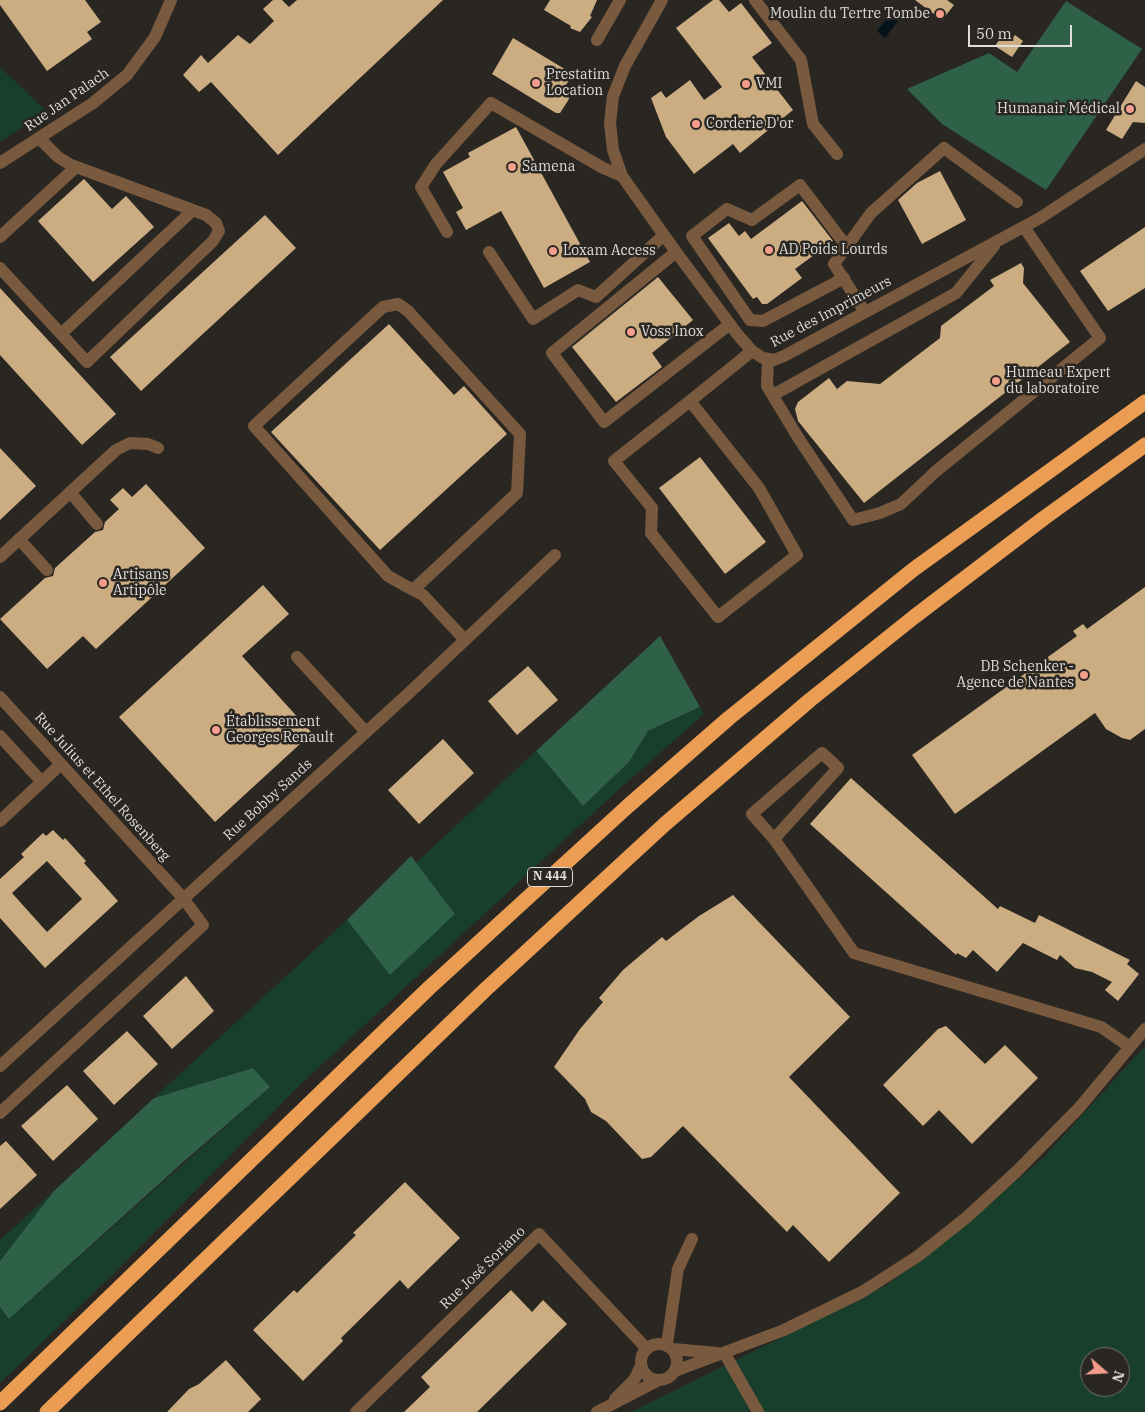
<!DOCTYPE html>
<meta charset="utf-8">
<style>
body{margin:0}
#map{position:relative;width:1145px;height:1412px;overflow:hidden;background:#2a2723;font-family:"IBM Plex Serif",serif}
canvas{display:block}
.north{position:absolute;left:1080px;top:1347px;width:50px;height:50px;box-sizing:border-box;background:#2a2723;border:1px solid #72706c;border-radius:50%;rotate:109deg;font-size:14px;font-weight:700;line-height:20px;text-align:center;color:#dfddda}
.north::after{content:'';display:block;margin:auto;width:18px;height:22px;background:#f49d8c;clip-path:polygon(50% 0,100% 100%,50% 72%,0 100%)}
.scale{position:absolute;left:968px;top:25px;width:104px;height:22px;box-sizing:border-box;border:2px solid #dfddda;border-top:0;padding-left:6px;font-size:15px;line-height:18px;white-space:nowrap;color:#dfddda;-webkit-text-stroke:4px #2a2723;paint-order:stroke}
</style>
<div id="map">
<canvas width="1145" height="1412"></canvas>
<div class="north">N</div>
<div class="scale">50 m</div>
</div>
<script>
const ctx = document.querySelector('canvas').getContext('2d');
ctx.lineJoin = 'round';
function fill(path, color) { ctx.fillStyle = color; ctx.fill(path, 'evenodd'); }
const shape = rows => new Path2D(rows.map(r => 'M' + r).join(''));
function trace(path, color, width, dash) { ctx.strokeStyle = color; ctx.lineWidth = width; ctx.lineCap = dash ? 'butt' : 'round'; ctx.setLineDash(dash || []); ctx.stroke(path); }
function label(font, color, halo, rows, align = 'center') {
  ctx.font = font + ' "IBM Plex Serif",serif'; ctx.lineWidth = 5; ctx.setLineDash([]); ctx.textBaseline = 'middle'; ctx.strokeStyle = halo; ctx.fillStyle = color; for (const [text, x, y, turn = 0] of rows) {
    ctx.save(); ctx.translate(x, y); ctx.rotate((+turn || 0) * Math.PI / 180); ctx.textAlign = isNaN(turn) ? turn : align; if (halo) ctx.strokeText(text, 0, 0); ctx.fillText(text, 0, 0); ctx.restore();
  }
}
fill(shape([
 [0,67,46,111,0,142],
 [700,707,704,714,616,792,303,1082,111,1276,0,1383,0,1307,9,1319,270,1087,252,1068,154,1098,347,920,390,974,455,914,416,863,536,751,583,806,629,762,648,731],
 [1145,1046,1145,1412,753,1412,752,1410,746,1412,631,1412,885,1286,941,1244,1044,1157],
 [1090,1357,1120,1357,1120,1387,1090,1387],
 [54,1191,0,1261,0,1240]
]), '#183e2c');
fill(shape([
 [1066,1,1142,49,1046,190,942,124,907,89,989,53,1017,72],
 [660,636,700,707,648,731,629,762,583,806,536,751],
 [411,856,455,914,390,975,347,920],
 [253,1068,270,1087,181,1164,9,1319,0,1307,0,1261,54,1191,154,1098]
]), '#2f6149');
fill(shape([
 [893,11,901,17,885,38,877,31]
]), '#031319');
fill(shape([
 [0,0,85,0,101,22,87,32,92,39,47,71,0,5],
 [273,0,282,0,289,7,297,0,443,0,278,155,211,82,199,92,183,75,201,55,208,63,238,35,250,44,274,21,263,9],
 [550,0,597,0,590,16,592,17,580,32,570,28,571,26,544,10],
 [713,0,719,0,729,12,741,3,772,43,752,57,793,110,740,153,733,144,694,174,666,137,651,98,661,91,666,98,690,80,704,100,722,87,676,28],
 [915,0,947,0,954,5,942,20],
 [1015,35,1023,41,1012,57,995,46,1002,36,1010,41],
 [513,38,573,74,562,91,568,95,569,99,560,113,556,113,492,74],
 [1136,81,1145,87,1145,123,1133,122,1122,139,1106,130],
 [516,127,590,262,544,288,501,211,466,230,456,212,463,208,443,172,470,157,468,153],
 [940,171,966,220,922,244,898,200,917,183],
 [84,179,112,209,126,196,154,227,93,282,38,221],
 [802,201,833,241,795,269,802,278,767,304,762,304,757,297,753,299,708,238,729,223,739,236,745,231,751,239],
 [265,215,296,248,141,391,110,357],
 [1145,227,1145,288,1108,311,1080,271],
 [1021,263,1024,268,1023,283,1070,342,864,503,798,421,795,409,798,402,829,378,837,389,847,381,880,384,940,338,941,326,994,286,990,280],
 [658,277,693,320,652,353,662,367,616,402,572,347],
 [0,288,116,414,82,445,0,355],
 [389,324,454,395,464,386,507,434,380,550,271,432],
 [0,448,36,486,0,520],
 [700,457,766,542,725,574,659,488],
 [146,484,205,548,96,649,83,636,47,669,0,619,45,578,53,576,55,568,95,532,103,530,105,522,119,509,110,500,123,488,132,497],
 [263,585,289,614,242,656,312,733,215,822,119,717],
 [1145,587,1145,729,1130,740,1122,738,1106,729,1095,713,955,814,912,755,1077,636,1073,631,1083,624,1087,629],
 [528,666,558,700,517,735,488,701],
 [443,739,474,773,419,824,388,790],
 [851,778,998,909,1000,906,1035,923,1039,915,1130,960,1127,964,1139,974,1118,1001,1105,990,1112,982,1092,972,1075,968,1060,955,1057,960,1023,943,997,972,973,950,966,958,957,953,956,955,810,824],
 [53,830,63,840,65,838,86,861,84,863,118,901,45,968,0,918,0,879,24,857,21,854,43,833,46,836],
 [47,861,82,899,47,932,12,893],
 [733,895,850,1017,789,1077,900,1193,829,1262,793,1225,787,1232,683,1126,651,1157,642,1159,606,1121,591,1112,585,1099,554,1067,580,1029,603,1002,599,998,623,970,662,937,666,941,699,916],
 [186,976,214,1011,172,1049,143,1016],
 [946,1026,985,1064,1005,1045,1038,1078,972,1144,939,1110,923,1126,883,1085,938,1029],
 [127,1031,158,1064,114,1105,83,1071],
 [67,1085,98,1119,53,1161,21,1126],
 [6,1141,37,1175,0,1209,0,1146],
 [405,1182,460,1238,408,1289,400,1280,341,1338,343,1341,303,1381,253,1330,294,1290,297,1293,356,1235,353,1233],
 [511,1290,532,1312,543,1300,567,1324,477,1412,404,1412,430,1387,421,1377],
 [226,1360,261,1399,248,1412,167,1412,189,1389,199,1384]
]), '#ccad82');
trace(shape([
 [662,0,625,66,613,96,610,123,613,150,622,176,676,252,738,335,752,351,763,358,774,360,784,356,1040,218,1145,149],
 [755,0,801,60,813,124,837,154],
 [597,40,620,0],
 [0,163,93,103,127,75,155,37,171,0],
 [447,232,421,187,436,164,491,103,603,168,622,176],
 [0,237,76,167],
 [489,252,533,319,578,290,596,297,664,235],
 [676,252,552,353,604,422,730,324],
 [0,268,87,362,213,241,219,231,216,223,206,215,71,165,58,157,39,138],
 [844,278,763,321,750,320,692,236,727,209,752,220,800,185,847,247],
 [865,312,834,264,871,213,944,148,1017,202],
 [61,334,193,210],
 [768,359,767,386,799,439,853,520,880,513,901,504,935,472,1100,338,1024,227],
 [773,395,956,293,994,246],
 [690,401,759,488,797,555,718,617,651,533,652,508,614,461,690,401,752,351],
 [70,492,97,524],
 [19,539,47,570],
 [0,557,116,450,130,443,148,444,158,448],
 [413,590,517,493,520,434,408,311,398,304,383,307,254,426,388,576,413,590,423,595,465,640],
 [297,657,366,732],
 [0,697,183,898,203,925,0,1113],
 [0,736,42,782],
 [0,821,61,764],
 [774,839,752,814,822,753,838,768,774,839,854,953,1101,1027,1130,1047],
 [0,1066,409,693,555,555],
 '641 1362a18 18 0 1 1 36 0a18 18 0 1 1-36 0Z',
 [667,1344,678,1269,692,1239],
 [673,1349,717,1353],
 [725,1354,758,1412],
 [675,1371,784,1330,862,1292,918,1256,967,1217,1017,1171,1079,1108,1145,1029],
 [615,1399,634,1380,641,1366],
 [356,1412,539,1234,647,1349],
 [597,1412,659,1380]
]), '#795a3e', 12);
trace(shape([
 [0,1403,429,988,628,806,729,718,914,569,1145,402],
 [47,1412,486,989,665,824,810,700,914,617,1044,518,1145,445]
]), '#ea9d53', 15);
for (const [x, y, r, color] of [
 [940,14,5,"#f49d8c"],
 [536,83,5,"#f49d8c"],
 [746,84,5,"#f49d8c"],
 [1130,109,5,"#f49d8c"],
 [696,124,5,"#f49d8c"],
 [512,167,5,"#f49d8c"],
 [769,250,5,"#f49d8c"],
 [553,251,5,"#f49d8c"],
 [631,332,5,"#f49d8c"],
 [996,381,5,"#f49d8c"],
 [103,583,5,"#f49d8c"],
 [1084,675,5,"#f49d8c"],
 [216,730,5,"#f49d8c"]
]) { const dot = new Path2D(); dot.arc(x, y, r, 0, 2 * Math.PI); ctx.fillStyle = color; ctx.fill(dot); trace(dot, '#2a2723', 2); }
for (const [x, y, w] of [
 [550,877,45]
]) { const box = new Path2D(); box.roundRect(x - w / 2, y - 9.5, w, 19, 4); ctx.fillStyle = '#2a2723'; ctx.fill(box); trace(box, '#dfddda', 1); }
label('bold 12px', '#dfddda', null, [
 ["N 444",550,877]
]);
label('14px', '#dfddda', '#2a2723', [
 ["Moulin du Tertre Tombe",930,14,"right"],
 ["Prestatim",546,75],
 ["Location",546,91],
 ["VMI",756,84],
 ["Humanair Médical",1120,109,"right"],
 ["Corderie D'or",706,124],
 ["Samena",522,167],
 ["AD Poids Lourds",779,250],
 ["Loxam Access",563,251],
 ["Voss Inox",641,332],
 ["Humeau Expert",1006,373],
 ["du laboratoire",1006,389],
 ["Artisans",113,575],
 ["Artipôle",113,591],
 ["DB Schenker -",1074,667,"right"],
 ["Agence de Nantes",1074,683,"right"],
 ["Établissement",226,722],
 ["Georges Renault",226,738]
], 'left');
label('14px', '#dfddda', '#2a2723', [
 ["Rue Jan Palach",67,100,-35],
 ["Rue des Imprimeurs",831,312,-28],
 ["Rue Julius et Ethel Rosenberg",102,787,48],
 ["Rue Bobby Sands",268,800,-42],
 ["Rue José Soriano",483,1268,-44]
]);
</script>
